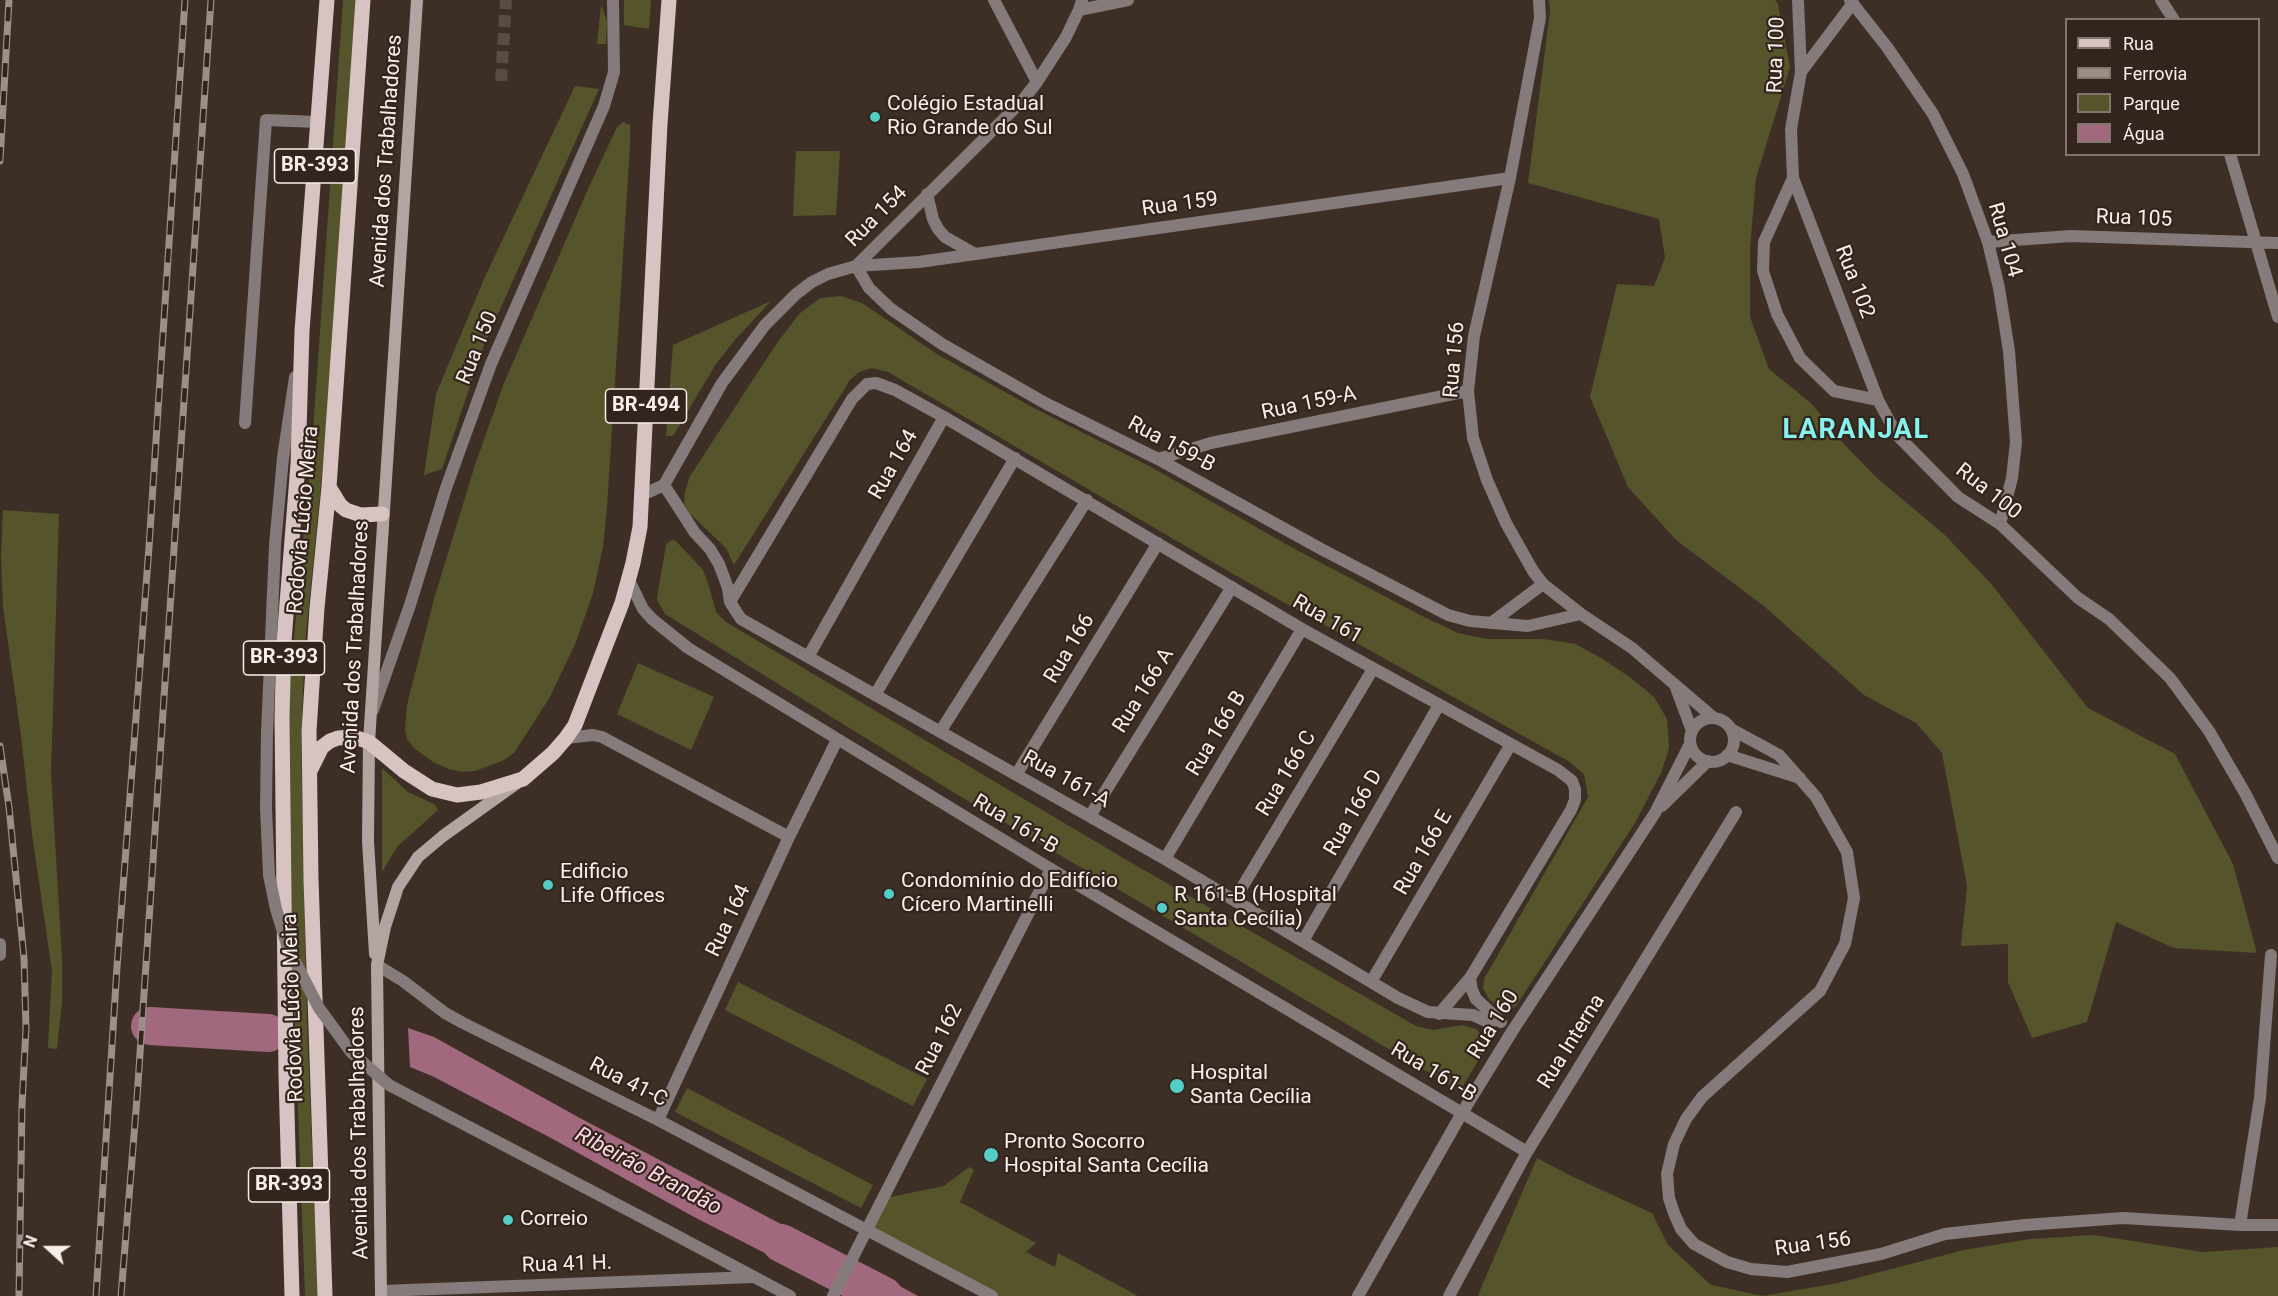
<!DOCTYPE html>
<meta charset="utf-8">
<style>
body{margin:0}
#map{position:relative;width:2278px;height:1296px;overflow:hidden;background:#3d2f26;font-family:Roboto,sans-serif}
canvas{display:block}
.legend{position:absolute;left:2065px;top:18px;width:195px;height:138px;box-sizing:border-box;background:#33251d;border:2px solid #82766f;margin:0;padding:8px 10px;list-style:none;font-size:18px;color:#f9efea}
.legend li{display:flex;align-items:center;gap:12px;height:30px}
.legend b{width:30px;border:2px solid #82766f}
.north{position:absolute;left:18px;top:1218px;width:60px;height:60px;-webkit-text-stroke:4px #33251d;paint-order:stroke;rotate:291deg;font-size:16px;font-weight:700;line-height:24px;text-align:center;color:#f9efea}
.north::after{content:'';display:block;margin:auto;width:21px;height:27px;background:#f9efea;clip-path:polygon(50% 0,100% 100%,50% 72%,0 100%)}
</style>
<div id="map">
<canvas width="2278" height="1296"></canvas>
<ul class="legend">
<li><b style="height:8px;background:#d7c3c2"></b>Rua</li>
<li><b style="height:8px;background:#9b8f88"></b>Ferrovia</li>
<li><b style="height:16px;background:#55542a"></b>Parque</li>
<li><b style="height:16px;background:#a2687d"></b>Água</li>
</ul>
<div class="north">N</div>
</div>
<script>
const ctx = document.querySelector('canvas').getContext('2d');
ctx.lineJoin = 'round';
function fill(path, color) { ctx.fillStyle = color; ctx.fill(path, 'evenodd'); }
const shape = rows => new Path2D(rows.map(r => 'M' + r).join(''));
function trace(path, color, width, dash) { ctx.strokeStyle = color; ctx.lineWidth = width; ctx.lineCap = dash ? 'butt' : 'round'; ctx.setLineDash(dash || []); ctx.stroke(path); }
function label(font, color, halo, rows, align = 'center') {
  ctx.font = font + ' Roboto,sans-serif'; ctx.lineWidth = 4.5; ctx.setLineDash([]); ctx.textBaseline = 'middle'; ctx.strokeStyle = halo; ctx.fillStyle = color; for (const [text, x, y, turn = 0] of rows) {
    ctx.save(); ctx.translate(x, y); ctx.rotate((+turn || 0) * Math.PI / 180); ctx.textAlign = isNaN(turn) ? turn : align; if (halo) ctx.strokeText(text, 0, 0); ctx.fillText(text, 0, 0); ctx.restore();
  }
}
fill(shape([
 [343,0,357,0,325,445,305,644,301,740,307,1023,318,1296,305,1296,288,846,289,689,312,446],
 [624,0,651,0,649,29,624,25],
 [1549,0,1775,0,1778,4,1790,67,1756,178,1750,249,1750,317,1769,369,1812,404,1841,441,1876,477,1946,536,1993,586,2088,708,2175,754,2233,864,2257,953,2174,948,2116,922,2087,1022,2032,1038,2008,982,2008,944,1961,946,1967,886,1942,753,1916,723,1864,695,1765,607,1676,540,1628,487,1590,397,1617,284,1654,286,1665,258,1659,219,1528,183,1550,11],
 [601,5,607,21,606,44,597,44],
 [575,86,599,89,484,345,442,469,424,475,436,394,484,279],
 [623,122,630,125,630,146,607,507,603,547,593,593,576,642,550,697,514,753,502,761,475,771,462,772,449,769,433,762,414,748,407,739,405,730,407,705,434,599,475,465,504,383,588,189,617,127],
 [796,151,840,151,836,215,793,216],
 [841,296,862,303,937,354,1030,406,1151,467,1293,548,1424,617,1458,633,1487,639,1543,639,1575,644,1603,659,1631,678,1654,697,1667,719,1669,748,1662,771,1635,823,1516,1006,1507,1011,1497,1006,1488,998,1483,988,1484,979,1588,797,1584,774,1568,761,1235,575,888,372,872,368,859,372,850,380,734,565,726,548,690,514,684,504,685,491,690,476,777,343,799,314,820,298],
 [771,301,735,340,716,364,673,436,666,436,673,345],
 [3,510,59,514,51,773,62,958,62,1002,57,1049,48,1048,52,971,32,834,21,736,3,607,1,556],
 [675,540,703,570,709,586,716,612,726,622,1130,862,1416,1026,1433,1030,1462,1025,1476,1029,1484,1037,1485,1049,1460,1091,953,792,665,614,657,600,658,591,666,545,670,541],
 [638,663,714,697,691,750,617,714],
 [382,768,408,792,434,804,438,810,397,847,382,872],
 [738,982,927,1079,913,1106,725,1010],
 [687,1088,873,1185,861,1208,675,1112],
 [1537,1158,1573,1177,1652,1213,1668,1245,1711,1285,1763,1296,1838,1283,1964,1250,2030,1239,2094,1235,2203,1252,2278,1247,2278,1296,1480,1296,1478,1295],
 [969,1167,974,1170,960,1202,1036,1243,1026,1252,1055,1267,1058,1253,1138,1296,992,1296,866,1229,881,1199,944,1186]
]), '#55542a');
fill(shape([
 [408,1028,434,1037,578,1117,834,1252,820,1281,696,1218,551,1138,432,1076,410,1067],
 [865,1267,918,1296,850,1296]
]), '#a2687d');
trace(shape([
 [150,1026,268,1033],
 [781,1243,884,1296]
]), '#a2687d', 38);
trace(shape([
 [501,81,506,0]
]), '#594c43', 12, [12, 6]);
trace(shape([
 [994,0,1037,82],
 [1539,0,1540,18,1510,178,1474,336,1468,391,1473,438,1487,480,1506,523,1533,571,1543,584,1581,614,1632,648,1714,718],
 [1798,0,1801,72,1791,129,1793,178,1764,242,1763,271,1777,314,1800,358,1834,391,1878,400,1897,435,1958,497,2000,524,2078,598,2109,619,2170,678,2209,731,2245,793,2278,858],
 [1850,0,1887,47,1933,114,1963,174,1988,242,1999,288,2009,351,2016,442,2012,478,2000,524],
 [2161,0,2174,20],
 [1079,10,1128,0],
 [1801,72,1853,3],
 [2230,154,2278,317],
 [1510,178,919,262,856,266,869,288,891,309,942,344,1045,403,1158,459,1323,550,1448,615,1470,621,1528,626,1581,614],
 [1793,178,1878,400],
 [927,194,933,219,938,229,945,237,975,254],
 [1988,242,2071,236,2278,243],
 [245,423,266,120,318,122],
 [1158,459,1211,443,1468,391],
 [664,485,695,533,710,549,719,564,728,588,730,602,741,619,1165,859,1398,998,1428,1012,1473,1015,1486,1021,1498,1020],
 [642,495,664,485,722,383,765,325,796,294,812,282,828,274,856,266,1023,100,1037,82,1066,37,1079,10,1082,0],
 [730,602,852,399,867,384,876,383,895,390,944,417,1302,629,1558,770,1572,781,1575,789,1575,800,1571,810,1470,978,1439,1014],
 [1491,623,1543,584],
 [808,657,944,417],
 [1675,685,1692,731],
 [875,695,1015,458],
 [373,710,410,605,446,488,491,364,604,106,614,72,613,0],
 '1690 740a22 22 0 1 1 44 0a22 22 0 1 1-44 0Z',
 [1731,729,1779,755,1816,797,1847,852,1854,898,1845,944,1820,991,1702,1097,1686,1119,1674,1144,1667,1174,1669,1198,1674,1213,1681,1229,1694,1244,1727,1262,1751,1269,1787,1272,1881,1254,1945,1234,2025,1225,2123,1218,2240,1225,2278,1225],
 [940,732,1087,500],
 [566,738,593,735,602,737,789,837],
 [1727,755,1800,778],
 [1016,775,1158,543],
 [1662,806,1708,761],
 [1090,816,1232,587],
 [1165,859,1302,629],
 [1235,899,1373,669],
 [1303,941,1439,705],
 [377,965,403,981,445,1013,463,1023,658,1120,992,1296],
 [1470,978,1472,990,1476,999,1501,1022],
 [1371,982,1511,744],
 [658,1120,789,837,837,740],
 [1527,1152,1462,1113,1513,1030,1655,813,1690,744],
 [2240,1225,2260,1098,2271,955],
 [381,1291,754,1277],
 [833,1296,1051,869],
 [1449,1296,1527,1152,1736,812]
]), '#847b7a', 12);
trace(shape([
 [275,545,283,458,295,377],
 [629,580,643,609,652,619,688,648,1051,869,1462,1113,1358,1296],
 [0,944,0,955],
 [666,1230,790,1296]
]), '#847b7a', 12);
trace(shape([
 [375,954,368,841,369,742,417,0],
 [381,1296,377,965,385,927,398,887,418,857,443,836,517,783]
]), '#b3a4a2', 12);
trace(shape([
 [329,487,340,505,346,510,361,515,382,514],
 [310,771,322,747,330,741,338,738,354,737,369,742,404,771,432,789,457,795,481,792,523,779,553,753,566,738,575,725,622,603,633,563,640,527,660,124,669,0],
 [292,1296,286,1075,282,718,284,641,298,464,302,331,327,0],
 [325,1296,311,879,309,731,317,608,329,487,363,0]
]), '#d7c3c2', 15);
const rail = shape([
 [0,161,9,0],
 [0,746,9,807,24,958,26,1028,22,1105,19,1296],
 [96,1296,117,967,149,547,185,0],
 [121,1296,137,1098,211,0]
]);
trace(rail, '#9b8f88', 7);
trace(rail, '#33251d', 4.5, [14]);
trace(shape([
 [275,545,267,733,266,808,269,875,276,909,288,948,319,1008,351,1052,389,1085,666,1230]
]), '#847b7a', 12);
for (const [x, y, r, color] of [
 [875,117,6,"#54cdc7"],
 [548,885,6,"#54cdc7"],
 [889,894,6,"#54cdc7"],
 [1162,908,6,"#54cdc7"],
 [1177,1086,8,"#54cdc7"],
 [991,1155,8,"#54cdc7"],
 [508,1220,6,"#54cdc7"]
]) { const dot = new Path2D(); dot.arc(x, y, r, 0, 2 * Math.PI); ctx.fillStyle = color; ctx.fill(dot); trace(dot, '#33251d', 2); }
for (const [x, y, w] of [
 [315,166,81],
 [646,406,81],
 [284,658,81],
 [289,1185,81]
]) { const box = new Path2D(); box.roundRect(x - w / 2, y - 17, w, 34, 4.5); ctx.fillStyle = '#33251d'; ctx.fill(box); trace(box, '#f9efea', 1.5); }
label('bold 20px', '#f9efea', null, [
 ["BR-393",315,166],
 ["BR-494",646,406],
 ["BR-393",284,658],
 ["BR-393",289,1185]
]);
label('21px', '#f9efea', '#33251d', [
 ["Rua 100",1777,55,-88],
 ["Avenida dos Trabalhadores",387,161,-86],
 ["Rua 159",1180,205,-8],
 ["Rua 154",877,217,-45],
 ["Rua 105",2134,219,2],
 ["Rua 104",2004,240,74],
 ["Rua 102",1854,282,69],
 ["Rua 150",478,348,-68],
 ["Rua 156",1455,360,-85],
 ["Rua 159-A",1309,404,-12],
 ["Rua 159-B",1171,445,28],
 ["Rua 164",894,465,-60],
 ["Rua 100",1988,492,38],
 ["Rodovia Lúcio Meira",304,520,-85],
 ["Rua 161",1327,620,30],
 ["Avenida dos Trabalhadores",356,647,-87],
 ["Rua 166",1070,649,-59],
 ["Rua 166 A",1144,691,-58],
 ["Rua 166 B",1217,734,-59],
 ["Rua 166 C",1287,774,-59],
 ["Rua 161-A",1066,780,29],
 ["Rua 166 D",1354,813,-60],
 ["Rua 161-B",1015,825,31],
 ["Rua 166 E",1424,853,-60],
 ["Rua 164",729,921,-65],
 ["Rodovia Lúcio Meira",294,1008,-92],
 ["Rua 160",1494,1025,-58],
 ["Rua 162",940,1040,-63],
 ["Rua Interna",1572,1042,-58],
 ["Rua 161-B",1433,1073,31],
 ["Rua 41-C",628,1083,27],
 ["Avenida dos Trabalhadores",360,1133,-91],
 ["Rua 156",1813,1245,-8],
 ["Rua 41 H.",567,1265,-2]
]);
label('21px', '#f9efea', '#33251d', [
 ["Colégio Estadual",887,105],
 ["Rio Grande do Sul",887,129],
 ["Edificio",560,873],
 ["Life Offices",560,897],
 ["Condomínio do Edifício",901,882],
 ["Cícero Martinelli",901,906],
 ["R 161-B (Hospital",1174,896],
 ["Santa Cecília)",1174,920],
 ["Hospital",1190,1074],
 ["Santa Cecília",1190,1098],
 ["Pronto Socorro",1004,1143],
 ["Hospital Santa Cecília",1004,1167],
 ["Correio",520,1220]
], 'left');
label('italic 22px', '#fed9e5', '#33251d', [
 ["Ribeirão Brandão",648,1172,28]
]);
ctx.letterSpacing = '1.5px';
label('bold 27px', '#87f2ec', '#33251d', [
 ["LARANJAL",1856,431]
]);
ctx.letterSpacing = '0px';
</script>
